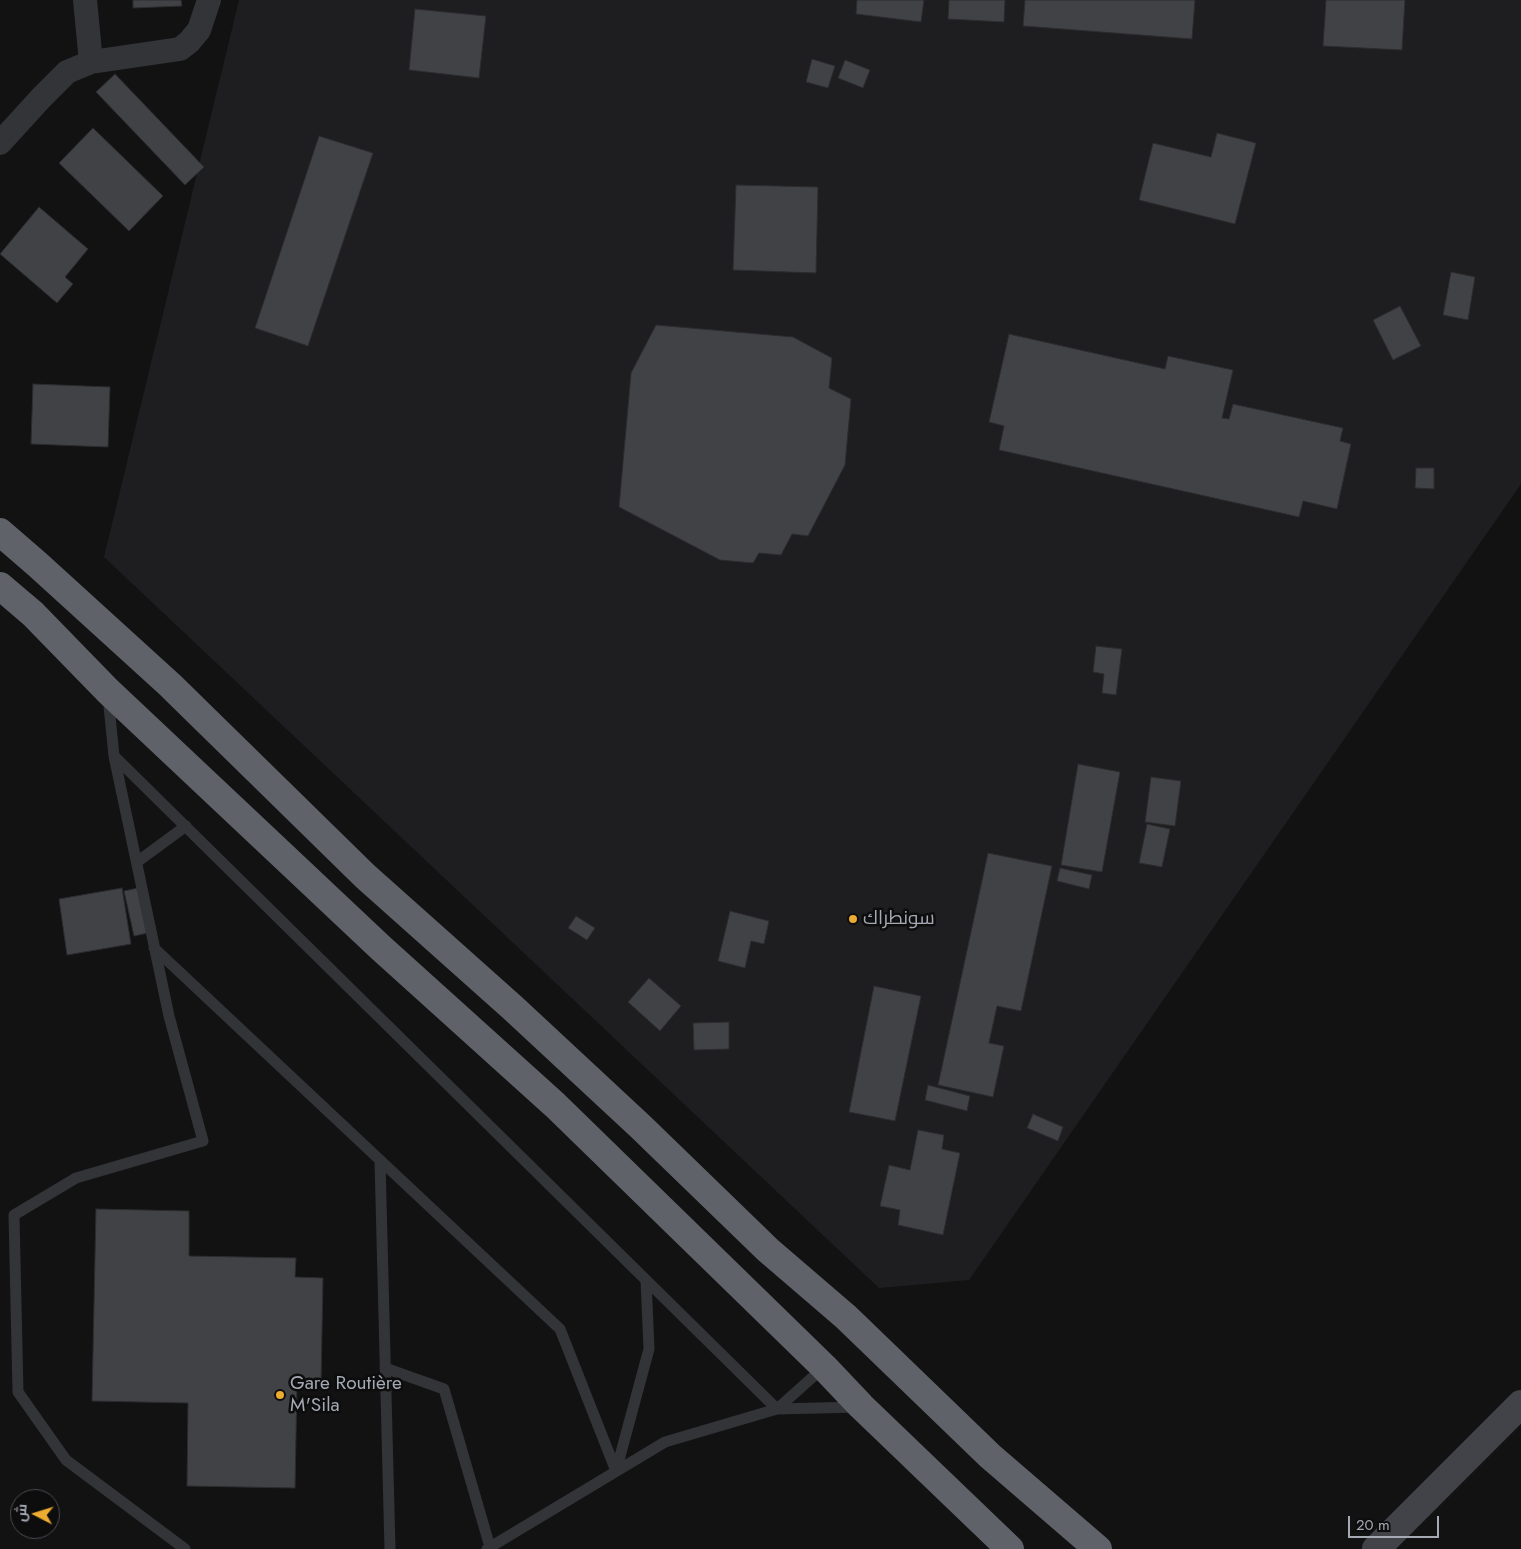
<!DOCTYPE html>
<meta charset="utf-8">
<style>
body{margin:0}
#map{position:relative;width:1521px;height:1549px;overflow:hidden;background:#121213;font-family:Jost,Cairo,sans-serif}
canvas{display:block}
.north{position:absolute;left:10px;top:1489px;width:50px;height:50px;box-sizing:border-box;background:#0d0d0e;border:1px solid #494b50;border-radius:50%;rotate:275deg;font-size:14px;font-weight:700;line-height:20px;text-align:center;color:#a4a9b3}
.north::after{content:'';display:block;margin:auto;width:18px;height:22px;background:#ecab31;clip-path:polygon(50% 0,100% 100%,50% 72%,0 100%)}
.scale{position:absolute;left:1348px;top:1516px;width:91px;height:22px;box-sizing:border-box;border:2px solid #a4a9b3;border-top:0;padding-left:6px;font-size:15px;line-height:18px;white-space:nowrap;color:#a4a9b3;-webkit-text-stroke:4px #0d0d0e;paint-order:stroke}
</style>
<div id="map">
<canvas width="1521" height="1549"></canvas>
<div class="north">ش</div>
<div class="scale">20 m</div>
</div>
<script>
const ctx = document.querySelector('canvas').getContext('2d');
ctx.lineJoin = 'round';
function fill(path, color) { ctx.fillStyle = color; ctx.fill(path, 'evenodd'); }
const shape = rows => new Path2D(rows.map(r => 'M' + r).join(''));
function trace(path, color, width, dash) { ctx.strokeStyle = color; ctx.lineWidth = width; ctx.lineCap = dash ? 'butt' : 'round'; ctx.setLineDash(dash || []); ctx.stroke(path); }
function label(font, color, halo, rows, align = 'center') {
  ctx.font = font + ' Jost,Cairo,sans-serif'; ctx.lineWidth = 5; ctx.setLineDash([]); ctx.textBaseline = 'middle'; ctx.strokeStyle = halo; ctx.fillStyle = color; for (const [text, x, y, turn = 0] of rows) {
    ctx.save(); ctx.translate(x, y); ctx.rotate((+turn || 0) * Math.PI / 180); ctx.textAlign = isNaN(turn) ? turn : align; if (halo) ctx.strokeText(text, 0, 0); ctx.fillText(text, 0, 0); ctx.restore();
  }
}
fill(shape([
 [239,0,1521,0,1521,484,969,1280,879,1288,104,557]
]), '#1e1e20');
const building = shape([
 [133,0,181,0,182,6,133,8,133,0],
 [857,0,924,0,921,22,856,14,857,0],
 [949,0,1005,0,1004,22,948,19,949,0],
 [1025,0,1195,0,1192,39,1023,26,1025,0],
 [1326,0,1405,0,1402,50,1323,46,1326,0],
 [415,9,486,16,479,78,409,70,415,9],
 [812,59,835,66,828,88,806,82,812,59],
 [845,60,870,70,863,88,838,78,845,60],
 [115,74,204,167,185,185,96,92,115,74],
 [93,128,163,196,129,231,59,163,93,128],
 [1217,133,1256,143,1235,224,1139,200,1153,143,1211,157,1217,133],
 [319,136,373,153,308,346,255,328,319,136],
 [736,185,818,187,816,273,733,270,736,185],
 [39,207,88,249,65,277,73,284,57,303,0,254,39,207],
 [1451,272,1475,277,1468,320,1443,315,1451,272],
 [1400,306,1421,346,1393,360,1373,320,1400,306],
 [656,325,793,337,832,358,829,388,851,399,845,465,808,536,792,534,781,555,759,553,753,563,720,560,619,507,631,373,656,325],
 [1009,334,1165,369,1168,356,1233,370,1222,418,1229,419,1233,404,1343,428,1340,441,1351,444,1337,509,1303,501,1299,517,999,450,1004,426,989,422,1009,334],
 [33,384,110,387,108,447,31,444,33,384],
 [1416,468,1434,468,1434,489,1415,488,1416,468],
 [1096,646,1122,649,1116,695,1102,693,1104,674,1093,672,1096,646],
 [1078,764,1120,772,1102,872,1061,865,1078,764],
 [1151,777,1181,781,1175,826,1145,822,1151,777],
 [1147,824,1170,829,1162,867,1139,863,1147,824],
 [988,853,1052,866,1021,1011,997,1006,989,1043,1004,1046,993,1097,938,1085,988,853],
 [1060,868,1092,875,1089,889,1057,881,1060,868],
 [122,888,131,944,67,955,59,899,122,888],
 [138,888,148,933,134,936,124,891,138,888],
 [730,911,769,921,764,944,751,941,745,968,718,961,730,911],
 [576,916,595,928,587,940,568,928,576,916],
 [649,978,681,1006,660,1031,628,1002,649,978],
 [874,986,921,996,895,1121,849,1112,874,986],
 [729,1022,729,1049,694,1050,693,1023,729,1022],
 [928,1085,970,1096,967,1111,925,1100,928,1085],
 [1033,1114,1063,1127,1058,1141,1027,1128,1033,1114],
 [918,1130,944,1135,942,1149,960,1153,943,1235,898,1225,900,1210,880,1206,889,1165,910,1170,918,1130],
 [96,1209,189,1211,189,1256,296,1258,295,1277,323,1278,321,1384,297,1383,295,1488,187,1486,188,1403,92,1401,96,1209]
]);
fill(building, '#414246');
trace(building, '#2c2c2f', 1);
trace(shape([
 [108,696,114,756,777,1409,665,1442,487,1549],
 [114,756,169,1016,203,1141,76,1178,14,1215,18,1392,66,1460,185,1549],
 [137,862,186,826],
 [154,948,560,1329,616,1471],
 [380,1161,390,1549],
 [824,1367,777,1409,858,1407],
 [385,1368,444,1389,490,1547],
 [616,1471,649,1349,646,1280]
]), '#333438', 11);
trace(shape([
 [85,0,91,62],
 [0,143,41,98,67,72,91,62,180,49,189,42,199,30,209,0]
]), '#333438', 24);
trace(shape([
 [1376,1549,1521,1404]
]), '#414348', 28);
trace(shape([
 [0,532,37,564,170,685,365,876,513,1008,641,1127,768,1250,846,1317,990,1456,1098,1549],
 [0,586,33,614,108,691,381,948,555,1105,824,1367,861,1406,1010,1549]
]), '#5f6269', 28);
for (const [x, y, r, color] of [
 [853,919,5,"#ecab31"],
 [280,1395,5,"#ecab31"]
]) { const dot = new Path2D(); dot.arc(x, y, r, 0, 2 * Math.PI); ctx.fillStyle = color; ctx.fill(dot); trace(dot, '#0d0d0e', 2); }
label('19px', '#a4a9b3', '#0d0d0e', [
 ["سونطراك",863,919],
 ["Gare Routière",290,1384],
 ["M'Sila",290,1406]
], 'left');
</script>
